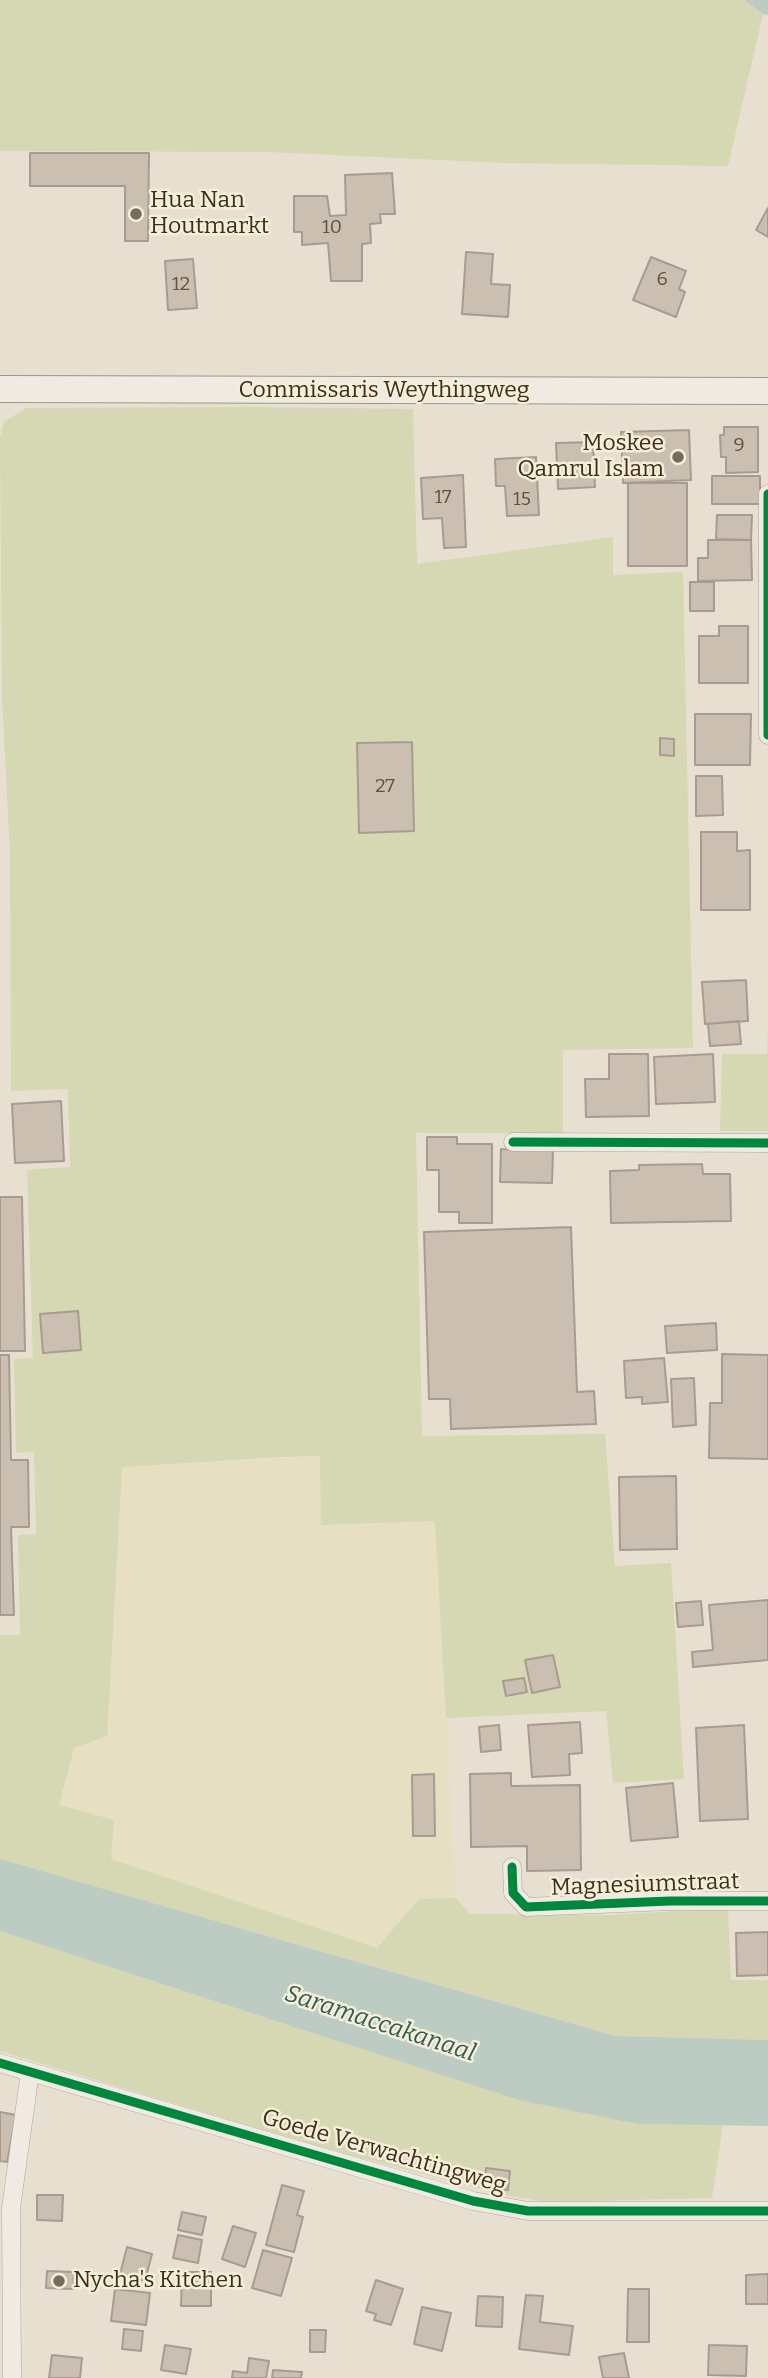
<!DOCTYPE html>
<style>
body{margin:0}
canvas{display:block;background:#e7e0d1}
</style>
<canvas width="768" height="2378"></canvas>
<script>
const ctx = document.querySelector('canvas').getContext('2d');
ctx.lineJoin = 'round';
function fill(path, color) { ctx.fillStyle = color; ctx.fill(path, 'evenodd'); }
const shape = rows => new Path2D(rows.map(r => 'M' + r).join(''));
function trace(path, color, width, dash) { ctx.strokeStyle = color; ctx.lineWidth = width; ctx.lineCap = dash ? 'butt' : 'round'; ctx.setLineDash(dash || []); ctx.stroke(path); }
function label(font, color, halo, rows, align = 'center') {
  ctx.font = font + ' Bitter,serif'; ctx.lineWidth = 5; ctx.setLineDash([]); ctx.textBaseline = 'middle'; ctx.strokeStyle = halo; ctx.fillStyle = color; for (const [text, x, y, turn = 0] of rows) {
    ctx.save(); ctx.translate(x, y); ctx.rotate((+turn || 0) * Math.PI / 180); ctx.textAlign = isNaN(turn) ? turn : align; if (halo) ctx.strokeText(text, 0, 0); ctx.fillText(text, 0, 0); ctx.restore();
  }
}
fill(shape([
 [320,1456,321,1525,435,1521,456,1898,419,1899,377,1948,110,1859,59,1806,74,1748,107,1735,122,1467]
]), '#e6dfc2');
fill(shape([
 [0,0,744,0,763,14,728,166,506,163,267,152,0,151],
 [250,407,413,409,417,564,613,537,613,575,683,572,693,1048,563,1050,563,1133,416,1133,422,1436,605,1434,615,1566,671,1563,684,1779,613,1783,606,1711,446,1718,435,1521,321,1525,320,1456,281,1457,122,1467,107,1736,74,1748,59,1805,114,1820,111,1859,377,1948,419,1899,456,1898,470,1914,610,1915,728,1908,731,1980,768,1980,768,2040,615,2036,0,1859,0,1635,20,1635,18,1535,36,1534,34,1452,16,1453,14,1359,33,1358,27,1170,70,1167,68,1089,11,1091,10,853,2,698,0,437,4,422,26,408],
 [768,1027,768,1131,720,1131,722,1054,767,1054],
 [0,1931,638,2124,723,2125,712,2198,548,2202,504,2195,316,2146,0,2051]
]), '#d6d7b3');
fill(shape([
 [744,0,768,0,768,15,763,14],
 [0,1859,615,2036,768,2040,768,2126,638,2124,519,2100,0,1931]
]), '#bcccc2');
const building = shape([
 [30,153,149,153,148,241,125,241,125,186,30,186,30,153],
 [392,173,395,214,380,214,381,223,370,224,371,243,362,244,362,281,331,281,328,243,302,245,302,232,294,232,294,196,327,196,330,216,346,215,345,175,392,173],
 [768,208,768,237,756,230,768,208],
 [466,252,493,254,491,284,510,285,508,317,462,314,466,252],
 [651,257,686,271,679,289,685,292,676,317,633,300,651,257],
 [193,259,197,308,168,310,165,261,193,259],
 [724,427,758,427,758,472,726,473,726,457,721,457,720,435,724,435,724,427],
 [689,430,691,480,623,483,621,432,689,430],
 [593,442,595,487,558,489,556,443,593,442],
 [536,457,539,515,507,516,505,486,496,486,495,459,536,457],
 [463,475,466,547,444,548,442,518,423,519,421,478,463,475],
 [712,476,760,476,760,504,712,504,712,476],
 [628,483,687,483,687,566,628,566,628,483],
 [717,515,752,515,751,540,716,539,717,515],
 [708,540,751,540,752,580,698,581,698,558,708,558,708,540],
 [690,582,714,582,714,611,690,611,690,582],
 [719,626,748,626,748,683,699,683,699,636,719,636,719,626],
 [695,714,751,714,750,765,695,765,695,714],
 [660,738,674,739,674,756,660,755,660,738],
 [412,742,414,831,359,833,357,743,412,742],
 [696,776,722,776,723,815,696,816,696,776],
 [701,832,737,832,737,851,750,850,750,910,701,910,701,832],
 [746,980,748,1021,705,1024,702,982,746,980],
 [739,1021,741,1044,710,1046,708,1024,739,1021],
 [609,1054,648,1054,649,1116,586,1117,585,1079,609,1079,609,1054],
 [713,1054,715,1102,656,1104,654,1057,713,1054],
 [61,1101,64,1161,15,1163,12,1104,61,1101],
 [427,1137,457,1137,457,1144,492,1144,492,1223,459,1223,459,1212,439,1212,439,1170,427,1170,427,1137],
 [501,1149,553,1150,552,1183,500,1182,501,1149],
 [702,1164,703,1174,730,1174,731,1221,611,1223,610,1171,639,1170,639,1165,702,1164],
 [0,1197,22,1197,25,1351,0,1351,0,1197],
 [571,1227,577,1392,594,1391,596,1424,451,1429,450,1399,429,1399,424,1232,571,1227],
 [78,1311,81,1350,43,1353,40,1314,78,1311],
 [716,1323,717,1350,667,1353,665,1326,716,1323],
 [722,1354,768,1355,768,1459,709,1458,710,1403,722,1403,722,1354],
 [0,1355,9,1355,11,1460,28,1460,29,1527,11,1527,14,1615,0,1615,0,1355],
 [664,1358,668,1402,642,1404,642,1397,626,1398,624,1361,664,1358],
 [694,1378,696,1425,673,1427,671,1379,694,1378],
 [676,1476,677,1549,620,1550,619,1477,676,1476],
 [768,1600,768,1660,693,1667,692,1652,713,1650,709,1605,768,1600],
 [701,1601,703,1625,678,1627,676,1603,701,1601],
 [553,1655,560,1687,532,1693,525,1660,553,1655],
 [524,1678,527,1692,506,1696,503,1681,524,1678],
 [580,1722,582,1753,569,1754,570,1775,532,1777,528,1725,580,1722],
 [499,1725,501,1750,481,1752,479,1727,499,1725],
 [744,1725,748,1819,700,1821,696,1728,744,1725],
 [511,1773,511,1786,580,1785,581,1870,527,1871,527,1846,471,1847,470,1774,511,1773],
 [434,1774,435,1836,413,1836,412,1775,434,1774],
 [673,1783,678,1837,631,1841,626,1788,673,1783],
 [768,1932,768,1975,737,1976,736,1933,768,1932],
 [0,2112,16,2115,7,2162,0,2161,0,2112],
 [486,2168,510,2171,508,2190,484,2187,486,2168],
 [282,2185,304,2191,297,2215,303,2217,294,2252,266,2245,282,2185],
 [37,2195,63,2195,62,2221,37,2220,37,2195],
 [182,2212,206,2217,202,2235,178,2230,182,2212],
 [233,2226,256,2233,245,2267,222,2259,233,2226],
 [178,2235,202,2240,198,2263,173,2258,178,2235],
 [127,2247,152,2254,145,2281,120,2274,127,2247],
 [263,2250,292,2258,281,2296,252,2288,263,2250],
 [47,2271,74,2272,73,2289,46,2288,47,2271],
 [182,2272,211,2272,211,2306,181,2306,182,2272],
 [768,2274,768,2304,746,2304,746,2275,768,2274],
 [376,2280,403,2289,391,2325,374,2320,376,2314,366,2311,376,2280],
 [115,2289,150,2293,146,2325,111,2321,115,2289],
 [628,2289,649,2289,649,2342,627,2342,628,2289],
 [526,2295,543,2296,540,2322,573,2326,569,2355,519,2349,526,2295],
 [478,2296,503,2297,502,2327,476,2326,478,2296],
 [422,2307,451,2313,442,2351,414,2344,422,2307],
 [124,2329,143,2331,141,2351,122,2349,124,2329],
 [310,2330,326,2330,325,2352,310,2352,310,2330],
 [165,2345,191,2349,186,2374,161,2370,165,2345],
 [709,2345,747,2346,746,2376,708,2375,709,2345],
 [624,2353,629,2378,603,2378,599,2357,624,2353],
 [52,2355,82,2358,80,2378,49,2378,52,2355],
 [249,2358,269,2361,266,2378,232,2378,233,2371,247,2373,249,2358],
 [273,2370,302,2372,301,2378,272,2378,273,2370]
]);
fill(building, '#cbbfb2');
trace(building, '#a89c90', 2);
const street = shape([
 [768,494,768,735],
 [513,1142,768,1143],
 [512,1867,513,1893,526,1907,670,1901,768,1901],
 [0,2063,473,2201,528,2211,768,2211],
 [12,2376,11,2208,30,2072]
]);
const secondary = shape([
 [0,389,768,391]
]);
trace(street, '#ada599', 19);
trace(secondary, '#9c958a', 28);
trace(street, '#efebe3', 18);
trace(secondary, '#efebe3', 26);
trace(shape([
 [768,494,768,735],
 [513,1142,768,1143],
 [512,1867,513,1893,526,1907,670,1901,768,1901],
 [0,2063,473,2201,528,2211,768,2211]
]), '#00873e', 9);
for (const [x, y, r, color] of [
 [136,214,7,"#786c5e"],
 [678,457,7,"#786c5e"],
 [59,2281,7,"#786c5e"]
]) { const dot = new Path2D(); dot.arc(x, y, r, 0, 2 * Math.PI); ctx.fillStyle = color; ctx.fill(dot); trace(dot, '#f7eed8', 2.5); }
label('19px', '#605244', null, [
 ["10",332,228],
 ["6",662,280],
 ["12",181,285],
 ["9",739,446],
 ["17",443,498],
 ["15",522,500],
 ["27",385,787]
]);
label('23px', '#3d2e20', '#f7eed8', [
 ["Hua Nan",150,201],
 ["Houtmarkt",150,227],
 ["Moskee",664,444,"right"],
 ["Qamrul Islam",664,470,"right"],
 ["Nycha's Kitchen",73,2281]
], 'left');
label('23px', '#3d2e20', '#f7eed8', [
 ["Commissaris Weythingweg",384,391],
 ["Magnesiumstraat",645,1885,-2],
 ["Goede Verwachtingweg",384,2152,16]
]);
label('italic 24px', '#2f5d5a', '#f7eed8', [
 ["Saramaccakanaal",380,2024,18]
]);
</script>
